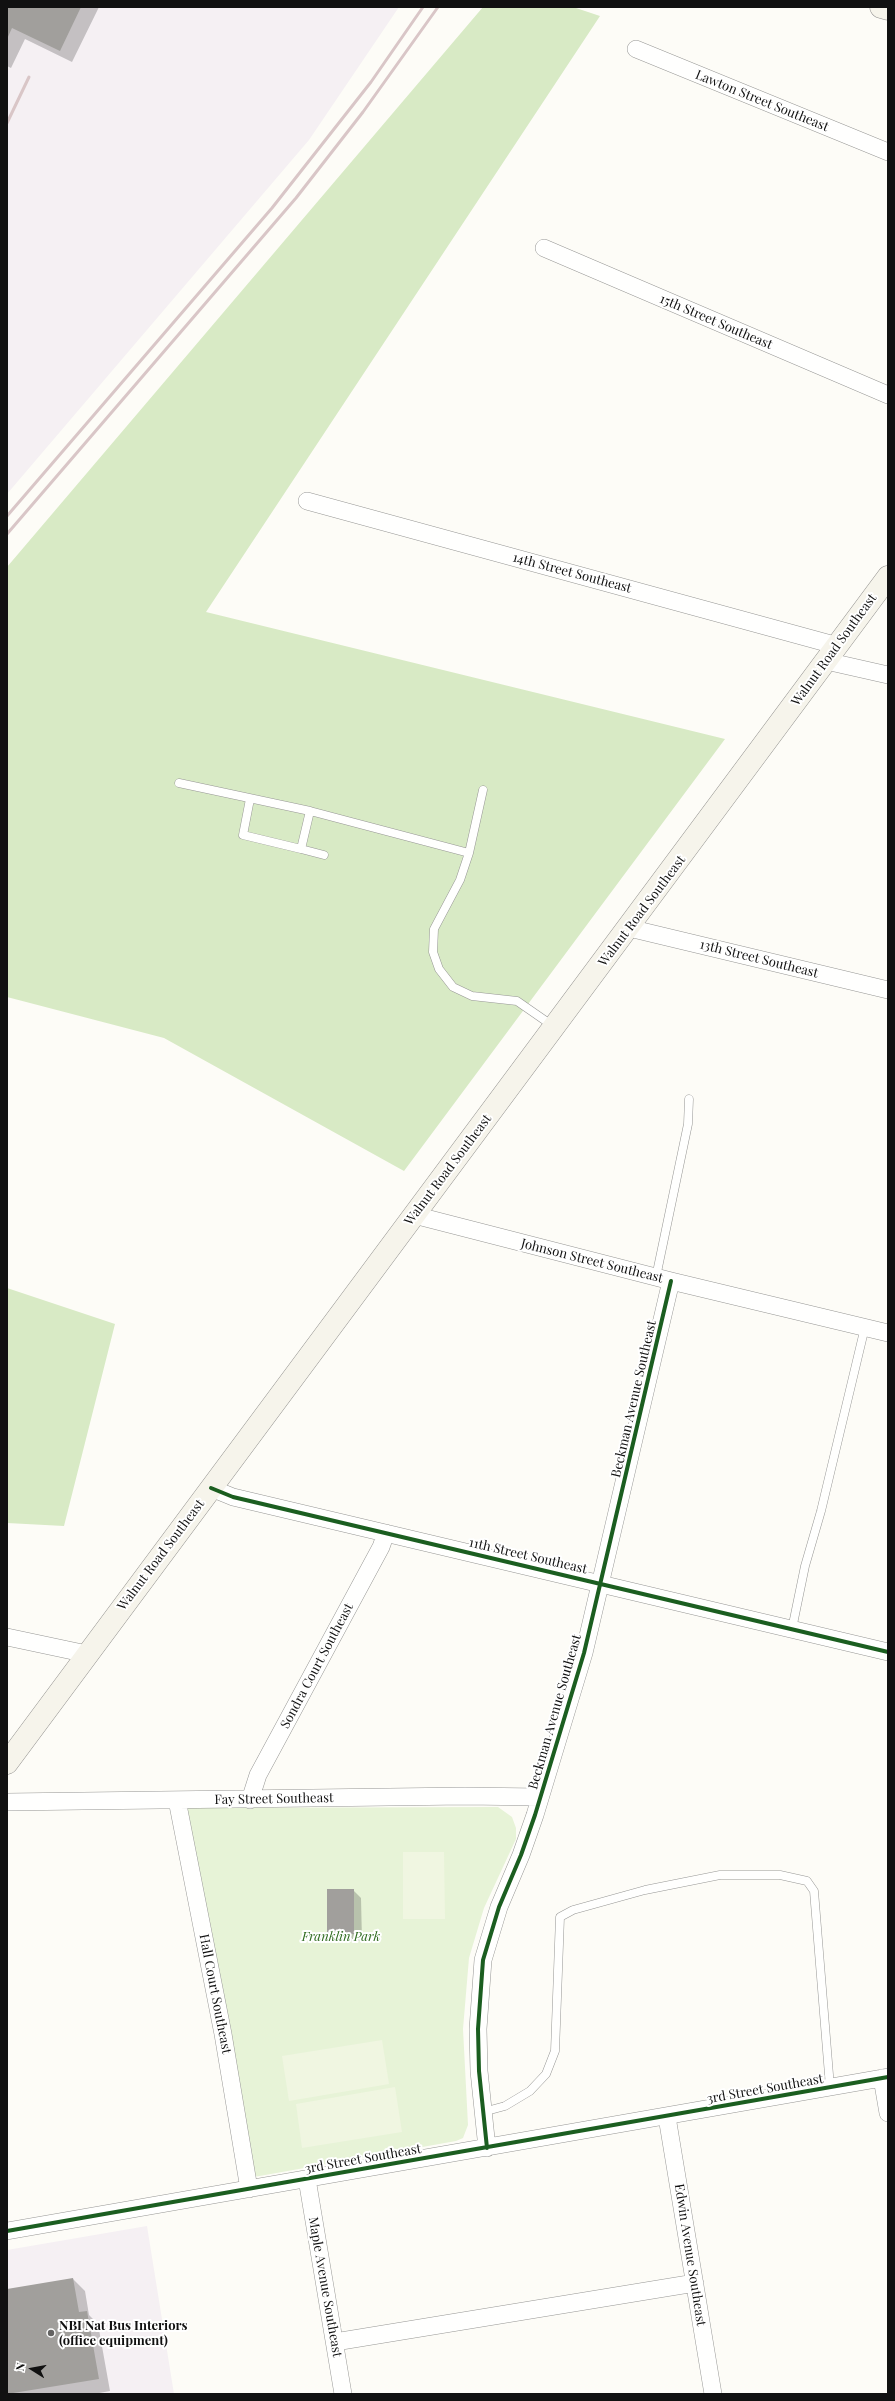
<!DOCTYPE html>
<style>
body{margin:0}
#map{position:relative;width:895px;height:2401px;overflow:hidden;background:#fdfcf7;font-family:"Playfair Display",serif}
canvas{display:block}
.frame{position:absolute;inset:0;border:8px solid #111;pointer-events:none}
.north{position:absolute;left:12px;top:2349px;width:40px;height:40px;-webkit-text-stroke:3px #fff;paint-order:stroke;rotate:281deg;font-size:11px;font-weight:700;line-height:16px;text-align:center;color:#111}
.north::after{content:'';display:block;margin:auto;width:14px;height:18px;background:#111;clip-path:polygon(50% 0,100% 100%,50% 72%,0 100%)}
</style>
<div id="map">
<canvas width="895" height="2401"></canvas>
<div class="frame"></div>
<div class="north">N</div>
</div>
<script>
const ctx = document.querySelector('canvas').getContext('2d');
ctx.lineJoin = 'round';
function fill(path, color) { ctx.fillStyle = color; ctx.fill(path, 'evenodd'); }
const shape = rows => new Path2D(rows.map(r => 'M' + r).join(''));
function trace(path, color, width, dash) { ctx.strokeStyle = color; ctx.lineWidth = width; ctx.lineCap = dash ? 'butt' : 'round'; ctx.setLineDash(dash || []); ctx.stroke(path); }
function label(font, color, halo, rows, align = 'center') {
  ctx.font = font + ' "Playfair Display",serif'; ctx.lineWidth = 4; ctx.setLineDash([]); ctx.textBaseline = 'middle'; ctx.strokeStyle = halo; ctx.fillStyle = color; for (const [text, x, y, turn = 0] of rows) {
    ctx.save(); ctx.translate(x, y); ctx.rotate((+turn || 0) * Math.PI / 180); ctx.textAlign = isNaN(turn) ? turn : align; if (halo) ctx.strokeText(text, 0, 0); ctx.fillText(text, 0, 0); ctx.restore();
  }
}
fill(shape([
 [7,7,399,7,309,140,7,494],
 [147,2226,174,2394,7,2394,7,2250]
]), '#f5f0f3');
fill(shape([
 [498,1807,512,1817,516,1828,516,1839,484,1908,469,1958,463,2029,468,2125,463,2138,456,2141,254,2177,185,1808]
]), '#e7f3d7');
fill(shape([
 [483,7,573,7,600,16,206,612,725,739,404,1171,164,1038,7,997,7,567],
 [7,1288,115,1324,64,1526,7,1523]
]), '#d8eac5');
fill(shape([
 [403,1852,444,1852,445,1919,403,1919],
 [382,2040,389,2084,289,2101,282,2056],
 [395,2087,402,2132,302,2148,296,2104]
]), '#f0f6e1');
fill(shape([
 [7,7,99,7,72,62,25,39,11,68,7,66],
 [353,1890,361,1898,362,1941,336,1942,328,1933],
 [73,2279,85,2291,89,2315,98,2324,110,2391,94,2394,7,2394,7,2290]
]), '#0003');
fill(shape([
 [7,7,81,7,60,51,12,28,7,39],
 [327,1889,354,1889,354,1934,327,1934],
 [73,2278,79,2312,87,2311,99,2379,7,2394,7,2289]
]), '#a19f9c');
const lane = shape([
 [179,783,310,811,469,853],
 [483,790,469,853,460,880,434,929,433,952,439,969,453,987,472,996,517,1001,553,1026],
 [250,799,243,835,301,849,310,811],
 [301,849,324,855],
 [656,1277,688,1124,689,1099],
 [792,1629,805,1566,821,1511,865,1327],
 [483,2112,505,2106,530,2091,546,2074,555,2051,560,1917,573,1910,645,1890,720,1875,780,1875,807,1881,814,1891,830,2087]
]);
const street = shape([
 [636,49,888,152],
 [544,248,888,395],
 [307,501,838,646],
 [826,661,888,675],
 [629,928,888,990],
 [414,1215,671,1281,888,1333],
 [211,1488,233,1497,888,1652],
 [7,1637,87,1654],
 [177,1800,223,2034,249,2189],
 [250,1800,258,1775,381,1547,386,1533],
 [7,1802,465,1796,540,1797],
 [882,2078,888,2113],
 [667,2117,713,2394],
 [487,2148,479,2071,478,2029,483,1960,499,1907,521,1855,535,1815,584,1653,671,1281],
 [307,2179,343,2394],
 [7,2231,888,2077],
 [335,2342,695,2283]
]);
const secondary = shape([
 [881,7,888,9],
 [7,1763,888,577]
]);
trace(lane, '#979795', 9);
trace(street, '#979795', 18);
trace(secondary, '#8e8d8b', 23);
trace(lane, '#fffffe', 8);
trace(street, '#fffffe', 17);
trace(secondary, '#f6f4eb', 22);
trace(shape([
 [7,123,29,77],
 [7,516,272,208,371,82,423,7],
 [7,534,296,198,363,112,438,7]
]), '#d9c6c7', 3);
trace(shape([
 [211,1488,233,1497,888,1652],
 [487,2148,479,2071,478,2029,483,1960,499,1907,521,1855,535,1815,584,1653,671,1281],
 [7,2231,888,2077]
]), '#1b5e20', 4);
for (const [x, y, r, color] of [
 [51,2333,4,"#646362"]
]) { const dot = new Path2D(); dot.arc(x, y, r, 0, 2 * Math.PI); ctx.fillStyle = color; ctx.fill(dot); trace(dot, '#fff', 1.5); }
label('13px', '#111', '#fff', [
 ["Lawton Street Southeast",762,101,22],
 ["15th Street Southeast",716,322,23],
 ["14th Street Southeast",572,573,15],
 ["Walnut Road Southeast",834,650,-54],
 ["Walnut Road Southeast",642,911,-53],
 ["13th Street Southeast",759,959,14],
 ["Walnut Road Southeast",448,1170,-53],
 ["Johnson Street Southeast",592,1261,14],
 ["Beckman Avenue Southeast",634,1399,-77],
 ["Walnut Road Southeast",161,1555,-53],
 ["11th Street Southeast",528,1556,13],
 ["Sondra Court Southeast",317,1666,-62],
 ["Beckman Avenue Southeast",555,1712,-74],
 ["Fay Street Southeast",274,1799,-1],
 ["Hall Court Southeast",215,1994,79],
 ["3rd Street Southeast",765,2089,-10],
 ["3rd Street Southeast",363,2159,-10],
 ["Edwin Avenue Southeast",690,2255,81],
 ["Maple Avenue Southeast",325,2287,80]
]);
label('italic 13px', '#2f6b1f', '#fff', [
 ["Franklin Park",341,1937]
]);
label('bold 13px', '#111', '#fff', [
 ["NBI Nat Bus Interiors",59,2326],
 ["(office equipment)",59,2341]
], 'left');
</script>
